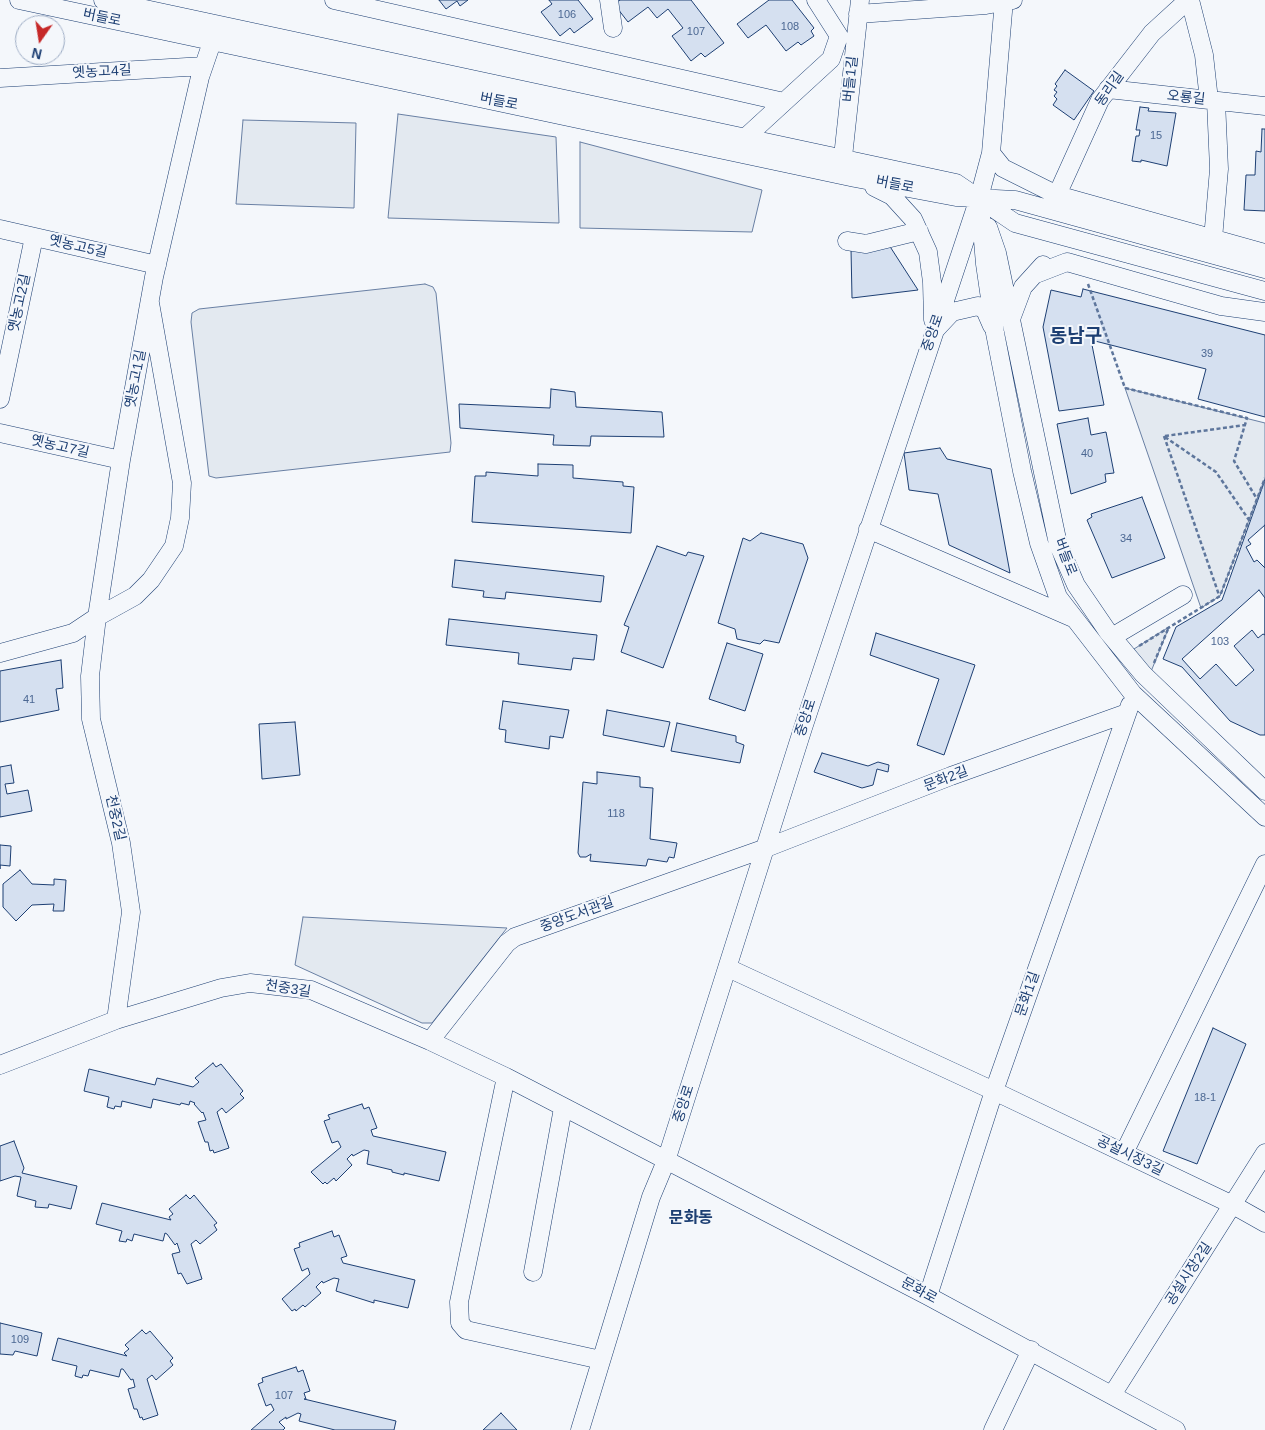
<!DOCTYPE html>
<meta charset="utf-8">
<style>
body{margin:0}
#map{position:relative;width:1265px;height:1430px;overflow:hidden;background:#f4f7fb;font-family:Helvetica,sans-serif}
canvas{display:block}
.north{position:absolute;left:15px;top:15px;width:50px;height:50px;box-sizing:border-box;background:#f4f7fb;border:1px solid #9eadc5;border-radius:50%;rotate:193deg;font-size:14px;font-weight:700;line-height:20px;text-align:center;color:#1d3f73}
.north::after{content:'';display:block;margin:auto;width:18px;height:22px;background:#c62828;clip-path:polygon(50% 0,100% 100%,50% 72%,0 100%)}
</style>
<div id="map">
<canvas width="1265" height="1430"></canvas>
<div class="north">N</div>
</div>
<script>
const ctx = document.querySelector('canvas').getContext('2d');
ctx.lineJoin = 'round';
function fill(path, color) { ctx.fillStyle = color; ctx.fill(path, 'evenodd'); }
const shape = rows => new Path2D(rows.map(r => 'M' + r).join(''));
function trace(path, color, width, dash) { ctx.strokeStyle = color; ctx.lineWidth = width; ctx.lineCap = dash ? 'butt' : 'round'; ctx.setLineDash(dash || []); ctx.stroke(path); }
function label(font, color, halo, rows, align = 'center') {
  ctx.font = font + ' Helvetica,"Noto Sans KR",sans-serif'; ctx.lineWidth = 4; ctx.setLineDash([]); ctx.textBaseline = 'middle'; ctx.strokeStyle = halo; ctx.fillStyle = color; for (const [text, x, y, turn = 0] of rows) {
    ctx.save(); ctx.translate(x, y); ctx.rotate((+turn || 0) * Math.PI / 180); ctx.textAlign = isNaN(turn) ? turn : align; if (halo) ctx.strokeText(text, 0, 0); ctx.fillText(text, 0, 0); ctx.restore();
  }
}
const green = shape([
 [398,114,556,137,559,223,388,218,398,114],
 [243,120,356,123,354,208,236,204,243,120],
 [580,142,762,190,752,232,580,228,580,142],
 [425,284,433,287,436,293,451,443,450,452,216,478,209,476,191,322,192,313,199,309,425,284],
 [1125,388,1265,423,1265,478,1220,596,1201,608,1125,388],
 [1169,627,1148,679,1126,654,1169,627],
 [303,917,507,928,432,1023,422,1023,295,965,303,917]
]);
fill(green, '#e3e9f0');
trace(green, '#687fa3', 1);
const building = shape([
 [439,0,468,0,460,6,457,1,446,9,439,0],
 [549,0,578,0,593,19,574,33,570,28,560,36,541,12,552,4,549,0],
 [620,0,691,0,724,43,705,57,701,53,691,61,672,36,683,28,668,9,657,18,648,7,628,22,614,4,620,0],
 [769,0,792,0,814,28,811,31,814,36,801,45,798,42,786,51,766,25,748,38,737,24,769,0],
 [1065,70,1094,91,1074,120,1053,105,1057,99,1054,96,1057,92,1054,90,1057,86,1055,84,1065,70],
 [1140,107,1149,108,1148,111,1176,113,1167,166,1141,160,1141,162,1132,161,1136,136,1139,136,1140,130,1136,130,1140,107],
 [1262,129,1265,129,1265,211,1244,210,1246,175,1255,175,1256,151,1261,152,1262,129],
 [889,245,918,290,852,298,851,249,889,245],
 [1083,289,1265,335,1265,417,1198,399,1206,369,1091,340,1104,405,1059,411,1043,327,1051,290,1081,297,1083,289],
 [551,389,575,392,576,407,662,412,664,437,591,436,590,446,553,445,554,435,460,428,459,404,550,408,551,389],
 [1088,418,1091,435,1106,432,1114,473,1105,474,1106,482,1071,494,1057,424,1088,418],
 [940,448,947,459,991,469,1010,573,949,545,938,494,909,490,904,453,940,448],
 [538,464,573,465,573,478,623,482,623,486,634,487,631,533,472,522,475,476,486,476,486,472,538,476,538,464],
 [1265,480,1265,735,1260,735,1230,721,1182,667,1163,659,1176,627,1222,600,1265,480],
 [1142,497,1165,558,1112,578,1087,520,1092,517,1091,514,1142,497],
 [1265,525,1265,568,1257,560,1254,562,1246,547,1251,544,1248,540,1265,525],
 [761,533,803,544,808,558,779,643,764,640,760,644,737,639,735,629,718,623,743,538,750,541,761,533],
 [657,546,686,556,688,552,704,556,663,668,621,652,629,627,624,625,657,546],
 [455,560,604,576,601,602,506,592,505,599,483,597,484,591,452,587,455,560],
 [1259,590,1265,598,1265,635,1263,634,1258,638,1252,630,1234,646,1254,670,1236,686,1216,664,1200,679,1182,659,1259,590],
 [449,619,597,635,594,660,573,658,571,670,518,664,519,653,446,645,449,619],
 [876,633,975,665,944,755,917,745,939,679,870,655,876,633],
 [727,643,763,654,745,711,709,699,727,643],
 [61,660,63,688,56,689,59,710,0,722,0,671,61,660],
 [503,701,569,710,563,738,550,736,549,749,505,742,506,730,499,729,503,701],
 [607,710,670,722,664,747,603,735,607,710],
 [295,722,300,775,262,779,259,724,295,722],
 [677,723,736,736,736,742,744,745,740,763,671,751,677,723],
 [822,753,868,766,878,762,889,765,888,772,877,769,873,785,862,788,814,772,822,753],
 [11,765,14,783,5,784,7,794,28,790,32,811,0,817,0,767,11,765],
 [597,772,640,777,640,787,653,788,650,839,677,843,674,858,669,857,667,862,648,859,646,866,590,861,591,854,586,857,580,857,578,853,583,782,597,784,597,772],
 [0,845,11,846,10,866,0,865,0,869,0,845],
 [20,870,32,884,54,885,54,879,66,880,64,911,53,911,54,904,32,905,16,921,3,907,3,884,20,870],
 [1213,1028,1246,1044,1197,1164,1163,1151,1213,1028],
 [213,1063,216,1067,221,1064,243,1091,240,1094,244,1098,226,1113,222,1108,217,1112,229,1148,214,1153,213,1150,210,1151,208,1142,205,1142,198,1122,206,1120,203,1112,202,1113,194,1104,195,1103,190,1101,189,1105,181,1103,180,1105,153,1099,151,1108,122,1101,121,1107,115,1106,114,1109,107,1107,109,1097,84,1091,89,1069,155,1085,157,1078,193,1087,199,1082,195,1078,213,1063],
 [362,1104,364,1109,369,1107,377,1128,371,1130,373,1136,446,1152,439,1181,404,1173,404,1175,392,1172,392,1170,367,1164,369,1151,364,1150,353,1156,352,1154,347,1159,352,1165,336,1181,334,1178,327,1184,325,1182,323,1184,311,1172,341,1147,338,1141,332,1143,324,1121,330,1119,328,1115,362,1104],
 [14,1141,24,1168,22,1173,77,1186,71,1209,49,1204,48,1208,35,1207,36,1201,17,1196,21,1177,15,1176,0,1181,0,1146,14,1141],
 [186,1195,190,1199,194,1195,217,1223,214,1225,217,1230,200,1244,196,1240,191,1244,202,1279,187,1284,181,1273,178,1274,172,1254,180,1252,177,1243,175,1245,167,1234,165,1233,163,1241,134,1234,132,1241,127,1239,126,1242,119,1241,122,1231,96,1224,102,1203,171,1220,169,1217,173,1214,169,1209,186,1195],
 [332,1231,334,1237,339,1235,347,1256,341,1258,343,1263,415,1280,408,1308,374,1300,374,1303,336,1291,339,1279,334,1278,323,1283,322,1281,316,1287,321,1293,305,1307,303,1305,296,1311,295,1309,292,1311,282,1299,310,1274,308,1268,302,1271,294,1249,300,1247,299,1243,332,1231],
 [0,1323,42,1333,37,1356,15,1351,13,1355,0,1354,0,1323],
 [142,1330,146,1334,150,1331,173,1358,170,1361,173,1365,156,1380,152,1375,147,1379,158,1415,143,1420,142,1417,140,1418,137,1409,134,1409,128,1389,135,1387,133,1379,131,1380,123,1369,121,1369,119,1377,90,1370,88,1376,83,1375,82,1378,75,1376,77,1366,52,1360,58,1338,127,1356,124,1353,129,1349,125,1345,142,1330],
 [296,1367,298,1372,303,1370,310,1391,304,1393,306,1399,304,1399,396,1421,394,1430,335,1430,299,1421,301,1414,298,1413,286,1419,286,1417,279,1422,285,1428,283,1430,251,1430,274,1410,271,1404,266,1406,258,1384,263,1382,262,1378,296,1367],
 [501,1413,517,1430,483,1430,501,1413]
]);
fill(building, '#d5e0f0');
trace(building, '#1d3f73', 1);
const minor = shape([
 [19,0,855,178,956,197,1015,200,1265,269],
 [103,0,956,183,1015,223,1265,291],
 [334,0,784,102],
 [609,0,613,28],
 [1190,0,1204,55,1209,100],
 [858,14,986,5,1013,0],
 [0,78,204,66],
 [1108,89,1265,106],
 [746,137,831,59,839,36,816,0],
 [991,153,1003,168,1057,195,1265,253],
 [843,157,860,0],
 [874,187,892,196,913,219,928,252,932,282,933,320],
 [1057,195,1100,100,1152,33,1188,0],
 [980,206,985,264,995,333,1022,471,1039,543,1058,597,1133,694,1265,817],
 [988,227,997,253,1058,544,1076,585,1108,632,1143,674,1265,791],
 [0,229,157,265],
 [1213,239,1219,169,1216,101],
 [847,241,866,244,919,231],
 [1036,274,1067,262,1221,306,1265,312],
 [1011,319,1023,287,1043,265],
 [937,328,952,312,978,306,985,310,992,326],
 [0,399,34,237],
 [0,433,121,460],
 [868,529,1073,618],
 [1112,637,1183,595],
 [0,653,73,633,97,617,121,460,154,277,200,77,212,42],
 [728,968,994,1091,1233,1205,1265,1223],
 [116,1020,131,912,121,843,91,719,90,676,97,617,135,596,151,580,174,546,180,518,182,483,150,303],
 [430,1041,507,943,515,937,766,848,951,776,1127,713],
 [0,1065,116,1020,221,988,250,983,311,990,430,1041,506,1077,928,1296,1176,1430],
 [506,1077,459,1302,460,1323,466,1330,601,1360],
 [1124,1153,1265,864],
 [533,1272,563,1108],
 [928,1296,994,1091,1130,705],
 [1112,1395,1265,1153],
 [580,1430,651,1197,666,1161,803,728,979,198,991,153,1004,0],
 [993,1430,1031,1350]
]);
trace(minor, '#1d3f73', 19);
trace(shape([
 [1088,284,1125,388,1247,418,1234,461,1257,499],
 [1164,436,1219,595],
 [1165,436,1245,425],
 [1165,437,1216,472,1249,520],
 [1139,646,1220,596,1265,478],
 [1154,663,1168,629]
]), '#5e769c', 2.5, [4, 2.5]);
trace(minor, '#f4f7fb', 18);
label('11px', '#4b6792', null, [
 ["106",567,15],
 ["108",790,27],
 ["107",696,32],
 ["15",1156,136],
 ["39",1207,354],
 ["40",1087,454],
 ["34",1126,539],
 ["103",1220,642],
 ["41",29,700],
 ["118",616,814],
 ["18-1",1205,1098],
 ["109",20,1340],
 ["107",284,1396]
]);
label('14px', '#1d3f73', '#f4f7fb', [
 ["버들로",102,18,12],
 ["옛농고4길",102,72,-3],
 ["버들1길",851,79,-84],
 ["동리길",1110,89,-55],
 ["오룡길",1186,98,6],
 ["버들로",499,102,11],
 ["버들로",895,185,11],
 ["옛농고5길",78,247,13],
 ["옛농고2길",20,303,-78],
 ["중앙로",933,333,-71],
 ["옛농고1길",136,379,-79],
 ["옛농고7길",60,447,13],
 ["버들로",1065,557,69],
 ["중앙로",806,718,-72],
 ["문화2길",946,779,-21],
 ["천중2길",115,818,77],
 ["중앙도서관길",577,915,-20],
 ["천중3길",288,989,9],
 ["문화1길",1028,994,-71],
 ["중앙로",684,1104,-72],
 ["공설시장3길",1130,1156,26],
 ["공설시장2길",1189,1274,-57],
 ["문화로",919,1291,28]
]);
label('bold 16px', '#1d3f73', '#f4f7fb', [
 ["문화동",691,1219]
]);
label('bold 19px', '#1d3f73', '#f4f7fb', [
 ["동남구",1076,337]
]);
</script>
